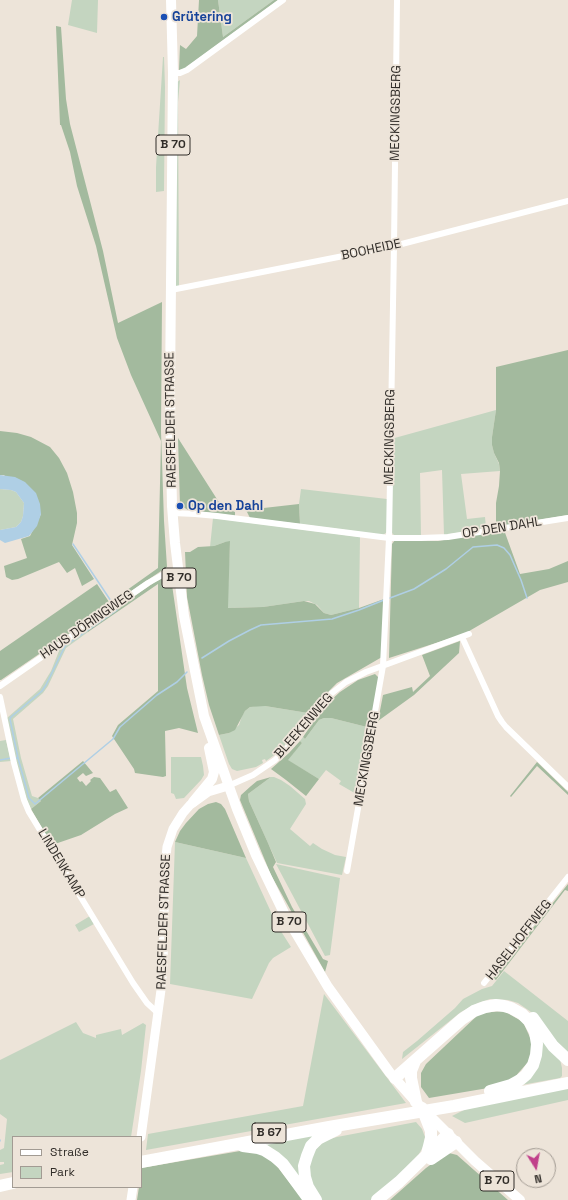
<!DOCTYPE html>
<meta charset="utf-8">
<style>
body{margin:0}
#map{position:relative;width:568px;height:1200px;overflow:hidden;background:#ede4d9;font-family:"Space Grotesk",sans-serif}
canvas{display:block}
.legend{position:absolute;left:12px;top:1136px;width:130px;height:52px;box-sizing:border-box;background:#ede4d9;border:1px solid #a29b93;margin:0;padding:5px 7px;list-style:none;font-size:12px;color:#312d29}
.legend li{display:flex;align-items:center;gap:8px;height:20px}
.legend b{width:20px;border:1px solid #a29b93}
.north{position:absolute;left:516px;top:1148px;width:40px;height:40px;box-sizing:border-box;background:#ede4d9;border:1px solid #a29b93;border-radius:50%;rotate:169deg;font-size:11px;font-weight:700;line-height:16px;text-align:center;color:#312d29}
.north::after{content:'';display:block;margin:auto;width:14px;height:18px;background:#c1408b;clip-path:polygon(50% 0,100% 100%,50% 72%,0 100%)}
</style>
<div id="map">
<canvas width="568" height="1200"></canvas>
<ul class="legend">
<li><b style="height:5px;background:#fff"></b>Straße</li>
<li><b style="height:11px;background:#c4d5c0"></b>Park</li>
</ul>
<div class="north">N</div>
</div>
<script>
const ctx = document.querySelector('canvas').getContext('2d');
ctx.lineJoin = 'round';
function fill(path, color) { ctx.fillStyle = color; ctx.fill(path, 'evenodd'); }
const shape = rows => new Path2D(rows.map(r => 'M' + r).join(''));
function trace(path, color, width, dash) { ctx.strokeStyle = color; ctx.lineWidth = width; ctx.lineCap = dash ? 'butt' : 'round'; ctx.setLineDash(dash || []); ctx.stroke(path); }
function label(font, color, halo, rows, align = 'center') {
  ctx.font = font + ' "Space Grotesk",sans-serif'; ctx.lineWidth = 3.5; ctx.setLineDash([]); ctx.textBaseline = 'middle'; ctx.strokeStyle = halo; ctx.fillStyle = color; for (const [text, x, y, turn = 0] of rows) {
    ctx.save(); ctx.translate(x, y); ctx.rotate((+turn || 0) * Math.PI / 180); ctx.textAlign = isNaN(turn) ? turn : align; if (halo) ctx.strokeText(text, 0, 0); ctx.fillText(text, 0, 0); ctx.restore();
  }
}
fill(shape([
 [72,0,98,0,97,33,68,25],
 [218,0,274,0,223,37],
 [163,57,164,57,165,87,164,191,156,192,156,167],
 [180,80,178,102,179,286,176,286,174,284,176,83],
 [496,410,492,437,492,445,494,453,499,464,500,471,461,474,467,519,485,517,486,528,444,535,442,470,420,473,421,536,395,536,391,532,391,439],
 [0,489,11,490,16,492,24,503,23,516,21,522,16,527,0,530],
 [301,489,387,499,387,532,383,535,300,524,299,504],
 [213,518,360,537,359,608,331,615,324,613,317,605,309,601,304,601,263,607,227,608,230,542,225,542,214,546,210,547],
 [86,629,88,632,66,648,48,686,43,693,13,719,21,758,32,796,38,798,41,801,31,809,26,798,15,760,7,718,40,689,51,671,61,646],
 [256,706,265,706,308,713,284,746,273,756,266,761,265,759,262,760,263,763,256,767,237,771,232,769,229,764,219,735,229,733,239,725,242,716,245,711,250,707],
 [324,718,331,718,371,728,358,795,339,784,341,781,326,770,319,779,287,760,302,743,300,741,303,737,305,739,319,720],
 [6,740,11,761,0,762,0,741],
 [171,757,201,757,203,766,204,775,201,780,184,798,176,799,174,794,171,793],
 [271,777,274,777,281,780,290,786,305,799,306,804,290,829,310,846,313,843,322,849,335,855,346,857,342,875,277,863,249,801,248,794],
 [175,842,246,858,277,925,291,947,273,958,269,963,252,999,170,984],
 [276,864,340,878,330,955,325,956],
 [90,916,94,924,79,932,75,925],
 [504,971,568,1021,568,1054,564,1051,543,1024,531,1012,518,1003,508,1000,490,999,478,1003,461,1012,402,1059,403,1052,417,1041,455,1008,463,999,482,989,492,986],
 [324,994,406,1103,146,1150,148,1134,303,1106],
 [76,1022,83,1033,96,1038,96,1035,121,1029,122,1035,143,1023,146,1025,141,1071,131,1137,13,1137,13,1172,0,1174,0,1165,4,1164,4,1162,0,1162,0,1150,4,1148,7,1119,0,1114,0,1060],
 [539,1037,560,1059,562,1068,562,1076,560,1078,516,1086,524,1081],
 [568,1088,568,1100,465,1123,452,1116,472,1106],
 [416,1122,422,1129,425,1137,424,1145,419,1154,390,1185,372,1200,319,1200,315,1194,308,1168,311,1155,318,1147,326,1140,337,1137],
 [329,1130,315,1139,302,1180,253,1144]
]), '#c4d5c0');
fill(shape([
 [199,0,218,0,223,37,274,0,278,0,184,69,179,70,180,45,186,49,197,36],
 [56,26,61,27,66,99,70,124,103,251,118,323,162,302,161,431,164,521,167,567,115,602,113,600,158,568,161,441,131,375,117,338,96,246,77,186,70,152,61,125,60,125],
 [568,350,568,515,496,527,496,503,499,486,500,471,499,463,494,453,492,445,492,437,496,410,496,367],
 [0,431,17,433,31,437,50,447,59,458,67,473,73,492,77,513,77,523,72,545,94,579,82,586,75,568,67,573,59,562,18,579,12,580,6,577,4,566,27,558,21,539,30,536,41,514,4,475,0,475],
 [178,438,222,507,235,512,235,516,196,511,193,508,189,508,188,510,180,505],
 [299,504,300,524,250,518,246,510],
 [504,530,520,574,549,569,568,561,568,582,540,590,464,634,389,658,392,544,395,540,438,541],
 [230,541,228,608,263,607,304,601,315,604,324,613,331,615,359,608,384,599,382,657,337,683,321,699,308,713,265,706,250,707,245,711,235,730,229,733,219,735,209,705,202,675,187,597,185,552,190,552,198,547,214,546,225,542],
 [166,576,171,578,187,688,198,733,179,728,165,731,166,776,163,777,135,773,134,769,112,736,118,725,158,691,158,584,88,632,86,629,155,582],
 [97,584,111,605,1,680,0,680,0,651],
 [460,641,459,653,414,695,378,721,383,695,412,687,413,692,430,676,422,655],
 [375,674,379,678,371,728,331,718,324,718,319,720,305,739,303,737,319,713,330,701,340,692,358,680],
 [300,741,302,743,288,760,319,779,306,796,286,780,271,769,289,753],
 [83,761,93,773,86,776,83,773,77,778,80,782,82,781,86,786,91,781,90,780,94,777,100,778,110,792,116,789,128,808,115,814,81,835,52,845,31,809,41,801,38,798],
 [537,762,568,792,568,795,537,766,511,797,510,796],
 [271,777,248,794,249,801,268,843,276,862,273,867,292,907,323,959,328,961,325,972,271,875,240,800,241,795,251,786,257,781],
 [216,802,221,804,225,809,246,858,175,842,180,831,186,823,199,809,208,804],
 [568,884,568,891,565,890,496,980,493,978],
 [504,1011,523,1022,533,1044,529,1061,513,1079,494,1087,429,1098,421,1087,421,1073,426,1064,480,1013],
 [240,1151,254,1152,266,1157,276,1165,303,1200,137,1200,139,1187,141,1187,141,1168],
 [449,1153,457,1155,508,1200,390,1200,426,1168,444,1155]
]), '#a3ba9e');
fill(shape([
 [0,475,15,477,25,482,36,493,40,504,41,514,37,526,29,536,5,543,0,540,0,530,16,527,21,522,23,516,24,503,16,492,11,490,0,489]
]), '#afcfe5');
trace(shape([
 [73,544,113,604],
 [390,598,414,589,446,569,473,547,497,545,504,548,510,555,521,580,527,598],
 [202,658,229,641,250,630,261,625,332,619,359,610,384,600],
 [14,758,18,758,10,719,11,717,42,691,46,685,65,646,117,610],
 [18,758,29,798,35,804,113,739,120,727,157,695,177,682,187,672],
 [0,760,11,758],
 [0,1140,0,1141]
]), '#afcfe5', 1.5);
trace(shape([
 [173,73,180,73,187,70,283,0],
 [171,290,394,246,568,201],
 [173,513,195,514,217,516,389,538,421,538,448,537,568,518],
 [462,637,498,716,502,722,506,727,568,787],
 [0,686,148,583,164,574,178,570],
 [0,697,14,763,24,800,29,812,133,983,147,1003,159,1014],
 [228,786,253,775,275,760,287,748,319,706,332,693,346,682,366,672,469,634],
 [347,871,383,666,389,538,394,246,397,0],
 [484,983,568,877]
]), '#fff', 6);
trace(shape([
 [141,1137,161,990,163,964,165,868,167,847,173,829,183,813,190,805,208,792,228,786],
 [131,1200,133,1187]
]), '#fff', 9);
trace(shape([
 [171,0,173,73,170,388,171,456,172,506,175,543,184,616,204,716,237,809,256,855,284,913,328,987,390,1073,416,1102,475,1161,520,1200],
 [193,802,212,779,214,772,209,748]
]), '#fff', 10);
trace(shape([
 [533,1018,553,1046,568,1060],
 [415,1061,411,1071,411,1078,416,1102],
 [395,1078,462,1019,474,1011,485,1007,496,1005,504,1006,511,1008,522,1014,529,1021,535,1032,537,1044,536,1055,533,1065,526,1075,520,1080,511,1085,490,1091],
 [422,1108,431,1131,431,1138,427,1154],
 [243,1146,258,1148,264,1150,275,1157,283,1164,308,1198],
 [431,1159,456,1142],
 [141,1162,329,1127,454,1106,568,1083],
 [0,1186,13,1183],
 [316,1200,308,1187,305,1177,304,1166,307,1156,311,1146,318,1139,336,1130],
 [377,1200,399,1182,448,1134]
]), '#fff', 12);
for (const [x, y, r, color] of [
 [164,17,4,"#1a4fb4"],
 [180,506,4,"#1a4fb4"]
]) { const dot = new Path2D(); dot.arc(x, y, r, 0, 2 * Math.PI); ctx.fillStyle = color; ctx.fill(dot); trace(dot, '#ede4d9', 1.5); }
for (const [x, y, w] of [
 [173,145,34],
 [179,578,34],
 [289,922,34],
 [269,1133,34],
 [497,1181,34]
]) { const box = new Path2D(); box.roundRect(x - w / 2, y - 10, w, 20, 3); ctx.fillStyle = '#ede4d9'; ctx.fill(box); trace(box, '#312d29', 1); }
label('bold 12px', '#312d29', null, [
 ["B 70",173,145],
 ["B 70",179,578],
 ["B 70",289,922],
 ["B 67",269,1133],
 ["B 70",497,1181]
]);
label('bold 13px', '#164399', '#ede4d9', [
 ["Grütering",172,17],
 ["Op den Dahl",188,506]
], 'left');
label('13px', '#312d29', '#ede4d9', [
 ["MECKINGSBERG",396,113,-89],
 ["BOOHEIDE",371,250,-12],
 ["RAESFELDER STRASSE",171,420,-91],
 ["MECKINGSBERG",390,437,-89],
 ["OP DEN DAHL",502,528,-9],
 ["HAUS DÖRINGWEG",87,625,-35],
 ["BLEEKENWEG",304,726,-49],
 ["MECKINGSBERG",367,759,-80],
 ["LINDENKAMP",61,864,59],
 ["RAESFELDER STRASSE",164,922,-88],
 ["HASELHOFFWEG",519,940,-52]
]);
</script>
